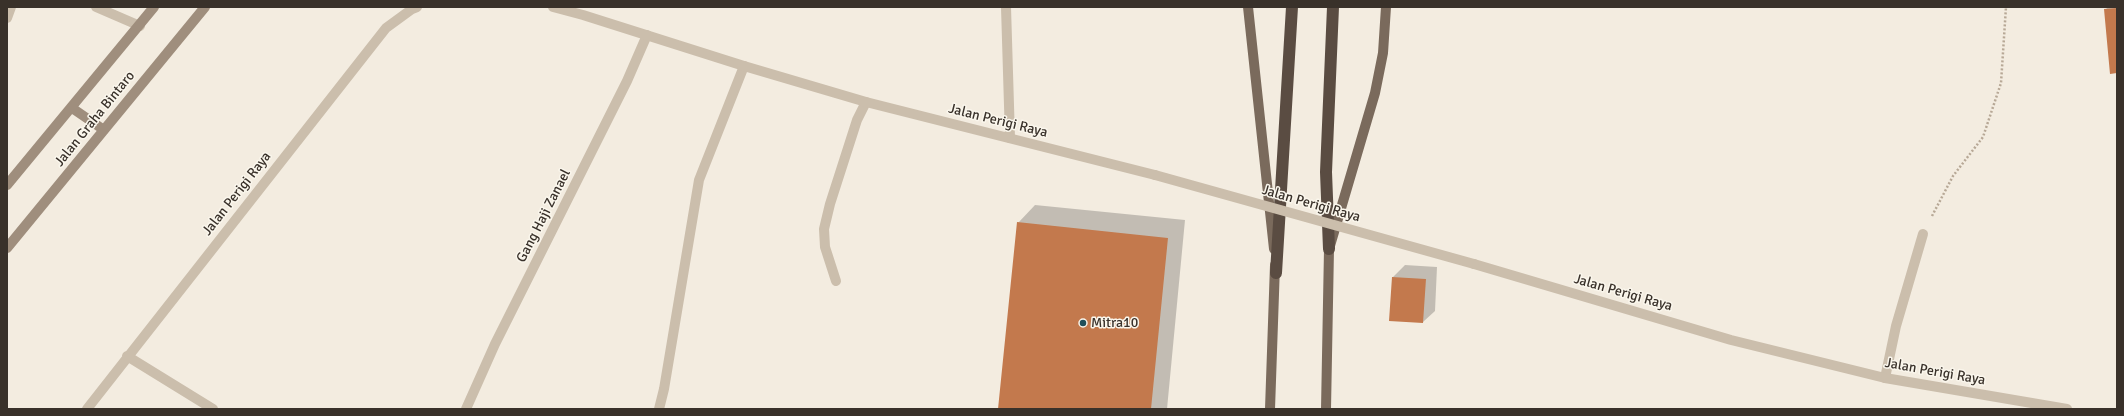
<!DOCTYPE html>
<style>
body{margin:0}
#map{position:relative;width:2124px;height:416px;overflow:hidden;background:#f3ece0;font-family:Signika,sans-serif}
canvas{display:block}
.frame{position:absolute;inset:0;border:8px solid #39312a;pointer-events:none}
</style>
<div id="map">
<canvas width="2124" height="416"></canvas>
<div class="frame"></div>
</div>
<script>
const ctx = document.querySelector('canvas').getContext('2d');
ctx.lineJoin = 'round';
function fill(path, color) { ctx.fillStyle = color; ctx.fill(path, 'evenodd'); }
const shape = rows => new Path2D(rows.map(r => 'M' + r).join(''));
function trace(path, color, width, dash) { ctx.strokeStyle = color; ctx.lineWidth = width; ctx.lineCap = dash ? 'butt' : 'round'; ctx.setLineDash(dash || []); ctx.stroke(path); }
function label(font, color, halo, rows, align = 'center') {
  ctx.font = font + ' Signika,sans-serif'; ctx.lineWidth = 3; ctx.setLineDash([]); ctx.textBaseline = 'middle'; ctx.strokeStyle = halo; ctx.fillStyle = color; for (const [text, x, y, turn = 0] of rows) {
    ctx.save(); ctx.translate(x, y); ctx.rotate((+turn || 0) * Math.PI / 180); ctx.textAlign = isNaN(turn) ? turn : align; if (halo) ctx.strokeText(text, 0, 0); ctx.fillText(text, 0, 0); ctx.restore();
  }
}
fill(shape([
 [2108,7,2117,7,2117,72,2105,10],
 [1035,205,1185,220,1167,409,999,409,1018,223],
 [1405,265,1437,267,1435,311,1423,322,1390,320,1393,277]
]), '#0003');
fill(shape([
 [2117,8,2117,73,2110,74,2104,9],
 [1017,222,1168,238,1151,409,998,409],
 [1392,277,1426,279,1423,323,1389,321]
]), '#c3794d');
trace(shape([
 [1932,216,1953,176,1983,137,2001,83,2006,7]
]), '#b7a896', 2.5, [2, 2]);
trace(shape([
 [96,7,140,26],
 [7,18,11,7],
 [836,281,825,247,824,229,830,204,857,120,866,102]
]), '#cbbeac', 10);
trace(shape([
 [1006,7,1010,138],
 [127,356,213,409],
 [1885,378,1896,326,1923,234],
 [466,409,495,344,627,81,647,35],
 [659,409,664,389,699,180,744,66]
]), '#cbbeac', 10);
trace(shape([
 [553,7,583,15,744,66,866,102,1155,175],
 [1474,264,1731,340,1885,378,2067,409],
 [87,409,386,28,412,9,417,7]
]), '#cbbeac', 10);
trace(shape([
 [72,108,104,130],
 [7,185,154,7],
 [7,248,205,7]
]), '#9f8e7d', 10);
trace(shape([
 [1248,7,1274,249],
 [1270,409,1275,265],
 [1326,409,1329,249,1375,93,1383,53,1386,7]
]), '#7a6a5c', 10);
trace(shape([
 [1329,249,1326,172,1333,7],
 [1276,273,1292,7]
]), '#5a4c42', 12);
trace(shape([
 [1155,175,1474,264]
]), '#cbbeac', 10);
for (const [x, y, r, color] of [
 [1083,323,4,"#204f5a"]
]) { const dot = new Path2D(); dot.arc(x, y, r, 0, 2 * Math.PI); ctx.fillStyle = color; ctx.fill(dot); trace(dot, '#faf6ec', 1.5); }
label('14px', '#39312a', '#faf6ec', [
 ["Jalan Graha Bintaro",95,119,-51],
 ["Jalan Perigi Raya",998,121,14],
 ["Jalan Perigi Raya",237,194,-52],
 ["Jalan Perigi Raya",1311,204,16],
 ["Gang Haji Zanael",544,216,-63],
 ["Jalan Perigi Raya",1623,293,16],
 ["Jalan Perigi Raya",1935,372,10]
]);
label('14px', '#39312a', '#faf6ec', [
 ["Mitra10",1091,323]
], 'left');
</script>
